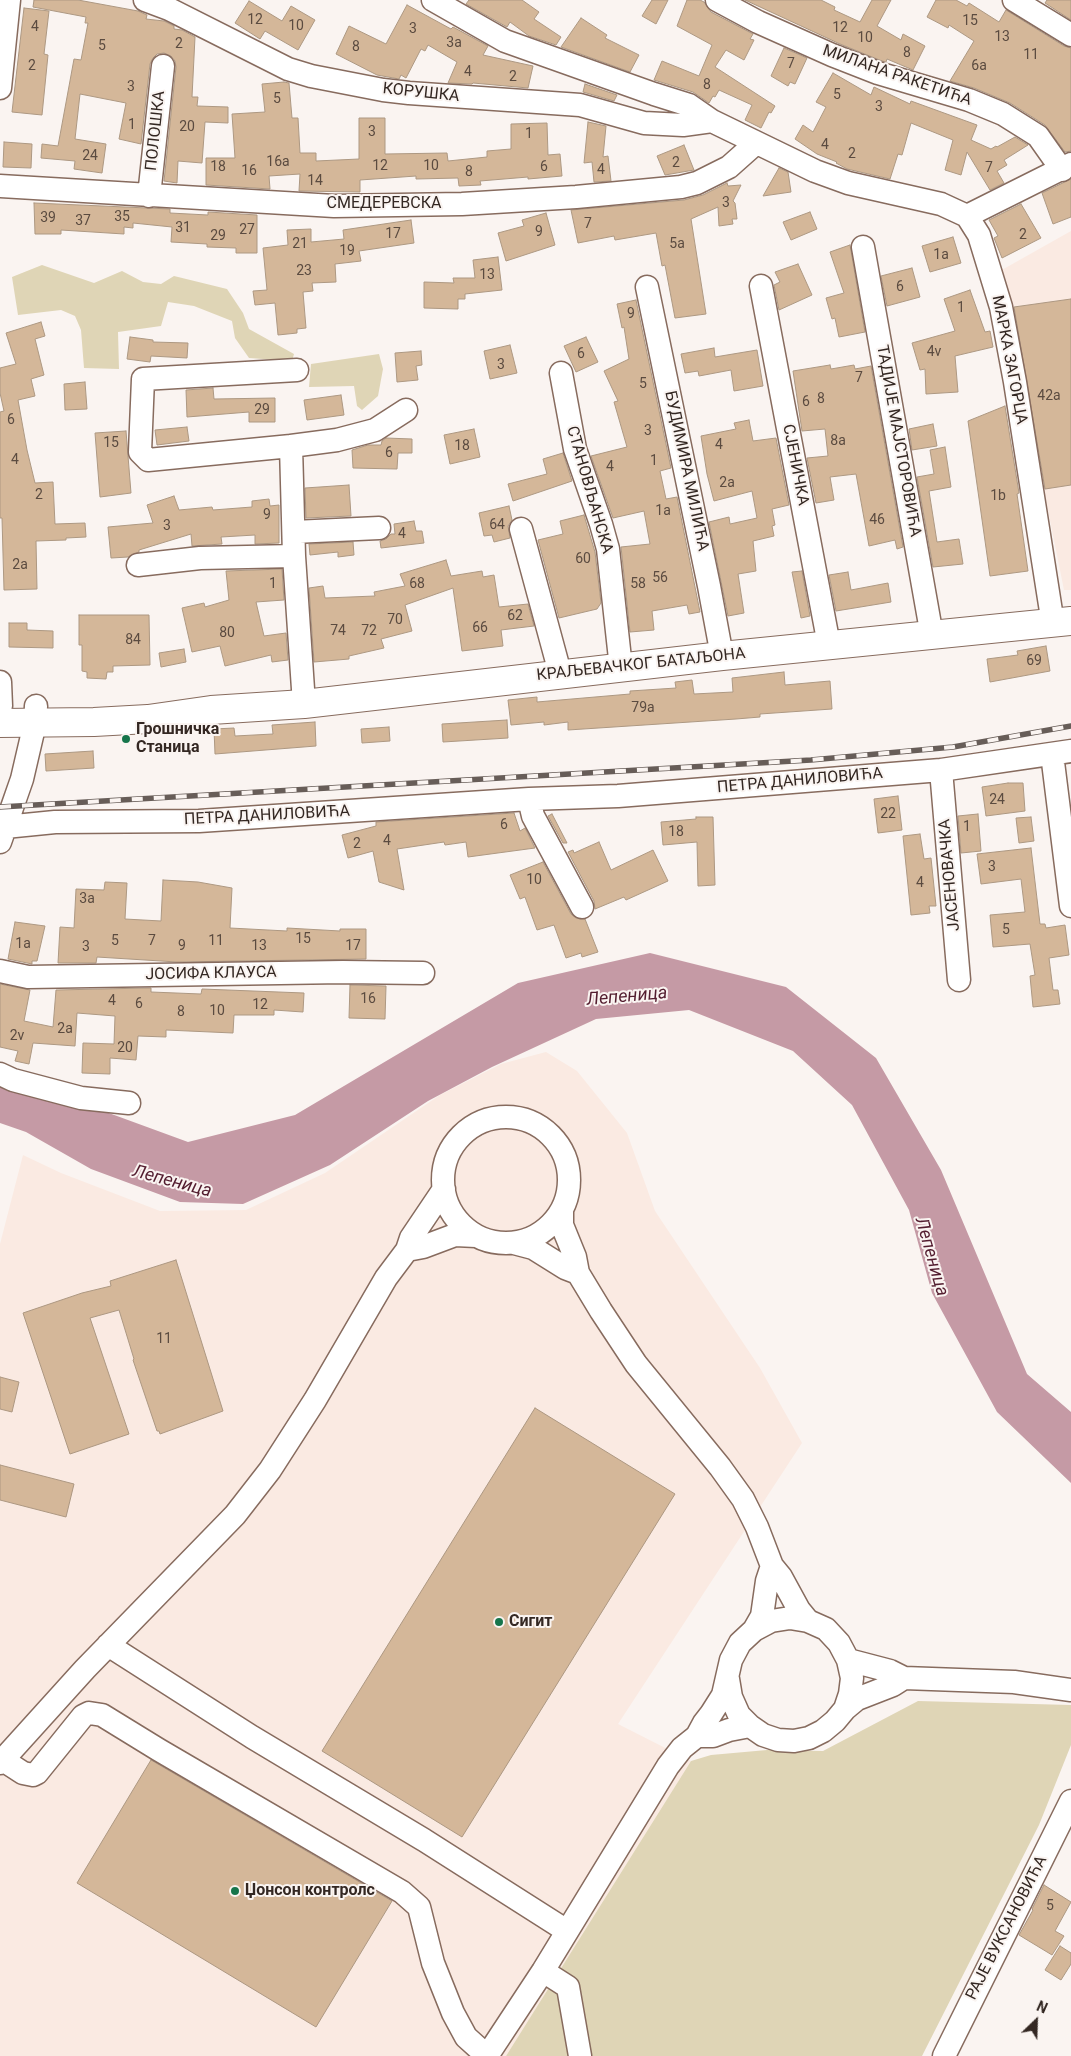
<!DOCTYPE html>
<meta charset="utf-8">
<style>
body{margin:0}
#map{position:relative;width:1071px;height:2056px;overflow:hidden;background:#faf4f1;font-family:Roboto,sans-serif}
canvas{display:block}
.north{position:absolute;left:1011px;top:1996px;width:50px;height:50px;-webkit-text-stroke:4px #faf4f1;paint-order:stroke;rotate:24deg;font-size:14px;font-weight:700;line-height:20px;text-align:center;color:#332722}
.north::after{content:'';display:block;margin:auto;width:18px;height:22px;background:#332722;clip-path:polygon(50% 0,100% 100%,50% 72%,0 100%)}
</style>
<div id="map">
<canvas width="1071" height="2056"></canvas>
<div class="north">N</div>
</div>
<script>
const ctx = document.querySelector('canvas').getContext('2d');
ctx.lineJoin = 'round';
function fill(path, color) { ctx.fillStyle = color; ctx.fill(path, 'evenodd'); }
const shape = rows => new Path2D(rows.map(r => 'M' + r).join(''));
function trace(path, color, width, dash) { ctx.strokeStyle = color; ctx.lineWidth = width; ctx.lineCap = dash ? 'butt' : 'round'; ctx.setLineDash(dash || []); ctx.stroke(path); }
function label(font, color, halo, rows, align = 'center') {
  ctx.font = font + ' Roboto,sans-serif'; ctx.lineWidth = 4; ctx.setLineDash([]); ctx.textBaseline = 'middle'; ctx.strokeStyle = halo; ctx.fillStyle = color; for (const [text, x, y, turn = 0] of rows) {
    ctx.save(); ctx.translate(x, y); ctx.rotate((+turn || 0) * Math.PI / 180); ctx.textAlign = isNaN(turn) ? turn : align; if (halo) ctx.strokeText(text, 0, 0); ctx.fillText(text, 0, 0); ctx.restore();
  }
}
fill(shape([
 [1071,231,1071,590,1064,590,1000,271],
 [546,1052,577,1071,627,1133,655,1211,760,1368,802,1443,618,1724,691,1761,506,2056,0,2056,0,1244,23,1155,61,1173,160,1211,246,1210,325,1173,440,1095,501,1064]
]), '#faeae2');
fill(shape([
 [42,265,94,283,122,271,143,282,161,284,174,276,227,289,243,313,249,329,294,354,292,361,249,358,235,338,232,321,194,306,168,302,161,326,118,332,119,369,84,368,81,330,75,316,61,310,18,315,12,277],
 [379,354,383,369,378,396,362,410,357,406,354,386,309,387,311,364],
 [918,1701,1071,1705,1071,1745,1039,1825,922,2056,506,2056,691,1761,711,1755,767,1750,823,1751]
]), '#dfd5b6');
fill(shape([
 [650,953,786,987,876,1058,941,1170,1027,1374,1071,1412,1071,1483,997,1412,932,1293,909,1210,852,1105,793,1051,689,1010,596,1019,492,1067,428,1101,330,1165,243,1204,180,1202,91,1169,26,1132,0,1123,0,1077,76,1101,188,1142,295,1115,518,983]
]), '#c59aa5');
const building = shape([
 [34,0,78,0,138,11,147,15,146,19,164,21,174,26,174,29,182,30,195,37,192,97,198,97,197,106,228,107,228,123,205,122,202,163,178,161,177,183,164,181,176,67,175,61,171,56,164,53,157,54,153,58,150,64,141,144,119,139,126,103,80,94,75,139,106,144,102,173,74,169,75,161,41,158,42,144,58,146,74,59,81,60,88,23,85,23,86,17,33,7,34,0],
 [469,0,522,0,539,12,534,19,561,37,556,45,529,36,510,22,507,27,466,4,469,0],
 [652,0,668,0,656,24,642,16,652,0],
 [687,0,700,0,704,2,711,12,753,34,750,39,754,40,744,60,726,50,715,67,775,106,771,113,769,112,761,128,745,120,752,105,719,90,715,97,713,96,709,103,693,92,654,80,662,61,699,76,712,45,677,26,687,0],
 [745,0,821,0,835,7,834,10,860,22,872,0,891,0,877,26,901,40,903,34,925,46,913,70,887,59,886,62,882,61,840,44,745,0],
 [936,0,956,0,967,6,969,3,999,22,1006,10,1064,46,1071,48,1071,151,1065,152,1045,125,1010,103,974,88,950,81,974,41,949,25,948,28,927,17,936,0],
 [1047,0,1071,0,1071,20,1045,3,1047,0],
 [249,1,282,21,291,6,315,20,298,50,265,31,260,39,235,23,249,1],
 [407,5,451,29,453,27,488,46,483,55,533,66,528,88,473,83,472,84,448,83,457,62,428,45,425,51,421,49,406,78,401,75,399,79,377,75,336,54,349,26,386,44,407,5],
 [24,8,49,11,44,54,48,55,42,115,12,112,24,8],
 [581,18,607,35,605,38,639,55,630,72,561,47,581,18],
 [784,48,807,58,795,84,790,82,788,86,771,76,784,48],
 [833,73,871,95,874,87,910,104,911,101,977,125,971,140,991,149,996,146,997,147,1015,137,1028,145,1004,160,1007,165,997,171,1004,183,990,190,967,152,961,175,945,170,953,140,911,123,902,155,898,154,890,179,847,169,836,163,837,162,817,154,795,139,803,125,813,132,826,107,816,102,833,73],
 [284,82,289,83,292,118,298,118,300,153,316,153,316,161,359,159,359,118,385,118,385,154,447,153,448,161,487,157,487,151,511,149,511,124,547,123,548,155,560,154,562,176,528,179,528,177,480,181,481,185,459,186,458,178,416,179,416,176,360,180,360,192,299,191,300,174,269,176,270,189,206,185,206,158,235,158,232,114,265,112,262,84,284,82],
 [585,84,617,95,614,101,583,92,585,84],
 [588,122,606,126,603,157,608,156,611,181,594,182,592,162,584,163,588,122],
 [4,142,32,144,31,168,3,167,4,142],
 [684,145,694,170,665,175,657,156,684,145],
 [779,168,788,172,791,192,763,196,779,168],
 [1071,179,1071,217,1053,224,1042,193,1071,179],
 [727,183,728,186,741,185,733,201,735,203,737,219,732,219,733,224,719,226,718,207,691,219,706,314,675,318,665,265,662,266,656,233,615,240,614,236,578,243,571,210,684,200,703,195,727,183],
 [34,203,170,209,170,213,208,215,208,212,257,215,257,253,236,253,236,248,207,247,207,244,171,242,172,227,133,223,133,228,124,227,124,234,61,230,61,234,35,234,34,203],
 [1021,204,1041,238,1002,258,994,238,998,236,989,220,1021,204],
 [810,212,817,229,791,240,783,222,810,212],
 [546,213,555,245,506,261,498,233,524,226,522,220,546,213],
 [411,220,414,243,359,251,361,261,335,264,336,282,312,283,313,291,303,292,306,328,297,329,297,333,278,335,275,303,255,305,253,291,267,290,263,248,288,245,287,230,311,229,311,242,344,239,343,230,411,220],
 [953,237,961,263,930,272,922,246,953,237],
 [850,245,865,332,839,337,835,318,832,319,826,298,844,293,830,252,850,245],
 [498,257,502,290,465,294,465,299,458,299,458,309,424,308,424,282,454,283,453,278,475,278,473,260,498,257],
 [798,264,812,295,779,310,774,285,780,282,775,272,798,264],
 [912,268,920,297,887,306,881,276,912,268],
 [970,290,985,332,990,331,993,347,955,356,958,392,926,394,925,369,920,370,912,343,955,331,944,299,970,290],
 [1071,299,1071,485,1045,489,1014,307,1071,299],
 [636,300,671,468,660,471,666,499,677,497,700,612,689,614,687,605,652,611,654,630,630,632,621,547,650,544,644,511,613,518,591,456,627,447,614,402,618,401,604,371,629,359,624,327,622,328,617,304,636,300],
 [41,322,45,336,35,339,44,375,31,379,35,396,18,400,27,450,35,483,53,482,55,524,85,523,86,537,66,538,66,540,36,541,37,589,4,590,2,518,0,518,0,412,4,411,0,393,0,368,16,364,6,333,41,322],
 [130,337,153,340,153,342,188,343,187,358,151,356,150,362,127,359,130,337],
 [586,337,598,362,576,372,564,346,586,337],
 [510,345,517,373,490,379,484,351,510,345],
 [714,348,715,357,757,350,763,386,734,391,731,370,699,376,698,371,685,373,681,354,714,348],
 [421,351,422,365,416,366,418,380,397,382,395,353,421,351],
 [830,365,831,369,854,365,855,369,871,366,903,547,897,549,895,540,869,546,856,474,830,477,834,500,816,503,807,458,828,456,825,429,802,431,793,371,830,365],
 [85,382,87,409,65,410,64,384,85,382],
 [213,388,214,399,275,398,275,422,249,422,249,412,187,417,186,390,213,388],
 [341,395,344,415,307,420,304,400,341,395],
 [1005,406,1019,493,1017,494,1028,571,990,576,968,421,1005,406],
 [749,420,753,441,776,438,789,505,772,509,775,525,772,526,774,536,753,541,756,571,738,574,744,613,728,616,709,522,729,517,730,524,757,518,752,491,714,501,707,474,701,436,736,429,734,423,749,420],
 [933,424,937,446,912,450,909,429,933,424],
 [187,427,189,441,157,445,155,430,187,427],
 [474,429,480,457,450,464,444,435,474,429],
 [126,431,131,493,100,497,95,433,126,431],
 [386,438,412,439,412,453,398,453,397,469,353,468,352,450,368,445,381,445,382,441,386,438],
 [945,447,951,487,929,491,937,542,959,539,963,564,933,567,917,477,934,474,930,450,945,447],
 [563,453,572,481,513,501,508,484,547,474,543,459,563,453],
 [349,485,351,516,306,518,305,488,349,485],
 [174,496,179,510,212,507,213,510,252,507,252,501,269,499,270,506,279,505,279,543,255,544,255,535,221,537,222,544,192,546,191,534,139,550,139,552,128,557,111,558,108,527,153,523,147,505,174,496],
 [509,506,512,520,508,526,510,538,494,542,492,535,484,536,479,513,509,506],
 [584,515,595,552,601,603,597,609,559,618,538,540,563,534,560,521,584,515],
 [414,521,416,531,422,531,424,543,381,548,380,541,386,539,391,534,395,534,394,524,414,521],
 [353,542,354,555,338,557,338,552,310,555,309,544,353,542],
 [446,560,451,576,482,571,483,577,494,575,499,607,528,604,534,626,501,630,503,646,462,651,453,588,405,605,412,631,381,639,384,648,349,656,349,659,314,662,309,588,323,586,325,598,375,596,374,592,405,586,400,574,446,560],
 [282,569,284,600,256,602,264,636,286,633,288,660,272,662,271,655,225,666,220,646,192,652,182,608,204,603,205,607,229,600,226,571,282,569],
 [802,571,810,616,801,618,792,572,802,571],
 [848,572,851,590,888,583,891,602,836,611,829,575,848,572],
 [79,615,149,615,150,665,113,666,113,672,107,672,106,679,87,678,87,672,82,671,82,645,79,645,79,615],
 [9,623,27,623,27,630,53,631,53,648,9,647,9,623],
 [1046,646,1050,671,990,682,987,659,1018,655,1017,651,1046,646],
 [184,649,186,662,161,667,159,653,184,649],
 [784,672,785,685,830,681,832,709,760,714,760,717,736,719,568,730,568,722,544,725,544,722,511,725,508,700,537,697,537,702,630,694,630,691,676,688,675,682,692,680,694,694,733,692,732,678,784,672],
 [507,720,508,738,443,742,442,724,507,720],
 [315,722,316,746,215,754,214,729,234,728,235,736,273,734,272,725,315,722],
 [389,727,390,741,362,743,361,729,389,727],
 [93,751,94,768,46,771,45,754,93,751],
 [1008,783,1023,783,1025,811,986,816,982,787,1008,783],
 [898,796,902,830,878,833,874,799,898,796],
 [514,813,520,831,525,828,535,848,468,857,466,842,445,845,444,842,397,849,404,890,379,882,373,851,348,858,342,835,376,826,376,822,514,813],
 [552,814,567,843,563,843,548,816,552,814],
 [978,814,981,851,961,853,958,816,978,814],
 [696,817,713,817,715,885,698,886,697,842,663,845,661,822,696,819,696,817],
 [1031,817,1034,841,1019,843,1016,818,1031,817],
 [920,834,924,859,931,858,936,906,929,906,930,913,911,915,903,836,920,834],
 [599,842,611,870,653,850,668,881,626,900,624,897,595,909,594,901,568,852,573,850,574,853,599,842],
 [1031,848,1040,924,1045,924,1046,928,1065,925,1069,955,1049,958,1053,990,1058,990,1060,1004,1033,1007,1030,976,1035,975,1030,944,993,947,990,915,1025,912,1021,879,981,884,977,854,1031,848],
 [543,862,571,914,576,918,585,919,598,952,582,957,581,953,566,958,554,925,537,930,525,897,520,899,510,875,543,862],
 [163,880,198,882,232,888,230,928,287,931,287,928,340,931,340,929,366,929,366,959,177,962,97,957,96,963,58,963,60,927,74,928,76,889,104,890,105,882,127,883,125,919,161,921,163,880],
 [15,922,45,926,37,961,32,961,32,964,8,959,15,922],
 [0,984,30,990,24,1021,53,1027,56,990,147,988,151,988,151,992,201,994,202,989,304,993,303,1012,274,1010,274,1015,234,1015,233,1033,166,1030,166,1037,138,1036,136,1060,110,1058,110,1074,82,1073,83,1043,114,1044,115,1016,77,1013,75,1046,33,1043,29,1064,15,1061,18,1051,0,1047,0,984],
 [350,985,386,986,385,1019,349,1018,350,985],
 [176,1260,223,1411,160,1434,159,1431,157,1431,133,1360,134,1359,119,1310,90,1318,129,1434,70,1454,23,1313,82,1293,111,1286,110,1281,176,1260],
 [0,1377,19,1382,12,1412,0,1409,0,1377],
 [535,1408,675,1494,462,1837,322,1751,535,1408],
 [0,1465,74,1484,66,1517,0,1500,0,1465],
 [151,1760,392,1901,316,2027,77,1883,151,1760],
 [1044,1885,1071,1902,1055,1931,1064,1936,1052,1955,1019,1935,1033,1910,1032,1909,1044,1885],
 [1060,1946,1071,1953,1071,1964,1061,1980,1045,1970,1060,1946]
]);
fill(building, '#d4b799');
trace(building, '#ad9882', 1);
const minor = shape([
 [145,0,169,9,288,69,311,76,383,90,409,93,580,105,644,123,683,125,712,121],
 [433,0,505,41,654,94,689,105,712,121,815,171,848,183,941,204,967,216,979,235,1001,307,1015,382,1053,624],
 [717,0,758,22,832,55,878,73,969,100,1003,114,1038,136,1062,170],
 [1014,0,1071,35],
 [0,88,9,0],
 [0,186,334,206,462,204,576,197,681,187,697,183,729,167,756,143],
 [149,196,163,66],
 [967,216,1071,164],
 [863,247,932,636],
 [761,286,829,645],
 [647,287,709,586,722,656],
 [297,370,143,379,140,452,148,460,291,446,294,556,304,704],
 [561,373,575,449,601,524,608,549,621,668],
 [291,446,337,440,375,430,406,410],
 [521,529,560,673],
 [294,532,379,528],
 [138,565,200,558,294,556],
 [0,682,1,706],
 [1052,754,1071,906],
 [941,770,959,980],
 [529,799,533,816,582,907],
 [5,827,55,822,199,821,529,799,618,796,941,770,1071,751],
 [0,842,22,779,35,723,36,706],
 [0,971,28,977,343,972,423,973],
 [0,1074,13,1080,81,1098,129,1103],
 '443 1180a63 63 0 1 1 126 0a63 63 0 1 1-126 0Z',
 [562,1211,562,1225,575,1257,578,1273,601,1311,636,1364,720,1467,743,1499,757,1527,772,1566,781,1577,799,1610,808,1621],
 [514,1243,533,1248,565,1268,578,1273],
 [407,1250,423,1247,455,1235,476,1236],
 [754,1630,762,1616,767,1581,772,1566],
 [108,1645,252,1737,424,1840,567,1931],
 [848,1660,890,1671,904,1678,1014,1682,1071,1690],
 [845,1709,857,1699,893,1685,904,1678],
 [697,1736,713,1736,729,1730,750,1726],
 [3,1760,23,1773,33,1775,37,1773,83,1716,89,1713,102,1715,159,1750,402,1892,419,1907,433,1963,453,2013,466,2037,487,2056],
 [0,1763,85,1669,235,1515,270,1470,315,1400,386,1278,407,1250,411,1238,444,1189],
 [543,1971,568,1987,580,2056],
 [487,2056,543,1971,668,1766,682,1748,697,1736,704,1723,711,1714,723,1695,731,1660,740,1643,754,1630,771,1621,790,1618,808,1621,826,1629,839,1643,848,1660,852,1678,850,1694,845,1709,835,1721,823,1731,809,1738,794,1741,778,1740,763,1735,750,1726,739,1715,731,1697,728,1679],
 [944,2056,1071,1801]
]);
const major = shape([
 [0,723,94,722,148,719,211,710,304,704,722,656,1071,621]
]);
trace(minor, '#876b5e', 25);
trace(major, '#876b5e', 30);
trace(minor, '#fff', 22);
trace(major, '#fff', 28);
const rail = shape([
 [0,807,811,760,953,747,1071,726]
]);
trace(rail, '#675d58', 5.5);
trace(rail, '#faf4f1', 4, [11]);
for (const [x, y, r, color] of [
 [126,739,5,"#16754b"],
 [499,1622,5,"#16754b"],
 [235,1891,5,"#16754b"]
]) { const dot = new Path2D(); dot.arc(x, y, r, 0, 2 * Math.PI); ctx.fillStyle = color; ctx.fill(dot); trace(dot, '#faf4f1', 2); }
label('14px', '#5b4b40', null, [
 ["12",255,20],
 ["15",970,21],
 ["10",296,26],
 ["4",35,27],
 ["12",840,28],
 ["3",413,29],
 ["13",1002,37],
 ["10",865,38],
 ["3a",454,43],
 ["2",179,44],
 ["5",102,46],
 ["8",356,47],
 ["8",907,53],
 ["11",1031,55],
 ["7",791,64],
 ["2",32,66],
 ["6a",979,66],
 ["4",468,72],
 ["2",513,77],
 ["8",707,85],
 ["3",131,87],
 ["5",837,95],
 ["5",277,99],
 ["3",879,107],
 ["1",132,125],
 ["20",187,127],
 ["3",372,132],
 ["1",529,134],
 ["4",825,145],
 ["2",852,154],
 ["24",90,156],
 ["16a",278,162],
 ["2",676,163],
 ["12",380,166],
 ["10",431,166],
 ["18",218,167],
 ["6",544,167],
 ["7",989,168],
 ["4",601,170],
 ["16",249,171],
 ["8",469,172],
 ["14",315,181],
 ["3",726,203],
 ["35",122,217],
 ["39",48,218],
 ["37",83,221],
 ["7",588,224],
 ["31",183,228],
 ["27",247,230],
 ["9",539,232],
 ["17",393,234],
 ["2",1023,235],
 ["29",218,236],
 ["21",300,244],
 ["5a",677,244],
 ["19",347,251],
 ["1a",941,255],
 ["23",304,271],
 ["13",487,275],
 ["6",900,287],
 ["1",961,308],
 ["9",631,314],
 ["4v",934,352],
 ["6",581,354],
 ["3",501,365],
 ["7",859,378],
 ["5",643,384],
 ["42a",1049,396],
 ["8",821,399],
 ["6",806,402],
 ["29",262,410],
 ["6",11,420],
 ["3",648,431],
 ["8a",838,441],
 ["15",111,443],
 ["4",719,445],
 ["18",462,446],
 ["6",389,453],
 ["4",15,460],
 ["1",654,461],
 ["4",610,467],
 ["2a",727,483],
 ["2",39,495],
 ["1b",998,496],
 ["1a",663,511],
 ["9",267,515],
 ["46",877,520],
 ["64",497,525],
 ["3",167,526],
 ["4",402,534],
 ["60",583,559],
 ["2a",20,565],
 ["56",660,578],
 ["1",273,584],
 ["68",417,584],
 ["58",638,584],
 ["62",515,616],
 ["70",395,620],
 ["66",480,628],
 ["74",338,631],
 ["72",369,631],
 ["80",227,633],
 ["84",133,640],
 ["69",1034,661],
 ["79a",643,708],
 ["24",997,800],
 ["22",888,814],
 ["6",504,825],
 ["1",967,827],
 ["18",676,832],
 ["4",387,841],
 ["2",357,844],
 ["3",992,867],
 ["10",534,880],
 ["4",920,883],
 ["3a",87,899],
 ["5",1006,930],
 ["15",303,939],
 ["5",115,941],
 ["7",152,941],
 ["11",216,941],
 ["1a",23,944],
 ["9",182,946],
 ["13",259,946],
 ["17",353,946],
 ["3",86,947],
 ["16",368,999],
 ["4",112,1001],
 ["6",139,1004],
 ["12",260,1005],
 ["10",217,1011],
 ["8",181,1012],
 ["2a",65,1029],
 ["2v",17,1036],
 ["20",125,1048],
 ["11",164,1339],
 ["5",1050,1906]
]);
label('16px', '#332722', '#faf4f1', [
 ["МИЛАНА РАКЕТИЋА",897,76,19],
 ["КОРУШКА",421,93,6],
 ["ПОЛОШКА",156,131,-84],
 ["СМЕДЕРЕВСКА",384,204],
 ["МАРКА ЗАГОРЦА",1009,360,79],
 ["ТАДИЈЕ МАЈСТОРОВИЋА",898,441,80],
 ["СЈЕНИЧКА",795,465,79],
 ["БУДИМИРА МИЛИЋА",686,471,78],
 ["СТАНОВЉАНСКА",589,490,74],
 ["КРАЉЕВАЧКОГ БАТАЉОНА",641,665,-6],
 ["ПЕТРА ДАНИЛОВИЋА",800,781,-5],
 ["ПЕТРА ДАНИЛОВИЋА",267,816,-3],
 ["ЈАСЕНОВАЧКА",950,875,-95],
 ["ЈОСИФА КЛАУСА",211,974,-1],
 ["РАЈЕ ВУКСАНОВИЋА",1007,1928,-63]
]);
label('bold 16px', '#332722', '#faf4f1', [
 ["Грошничка",136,730],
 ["Станица",136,748],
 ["Сигит",509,1622],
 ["Џонсон контролс",245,1891]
], 'left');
label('italic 18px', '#531d2f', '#faf4f1', [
 ["Лепеница",627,997,-5],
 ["Лепеница",172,1182,15],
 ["Лепеница",931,1257,74]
]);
</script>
